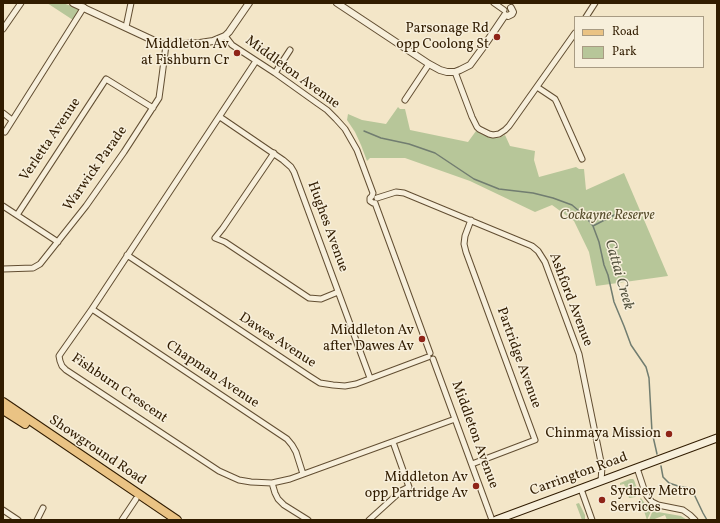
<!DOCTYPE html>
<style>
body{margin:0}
#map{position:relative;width:720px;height:523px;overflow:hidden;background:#f3e6c8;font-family:Vollkorn,serif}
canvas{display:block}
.frame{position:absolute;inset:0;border:4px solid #311c00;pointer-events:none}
.legend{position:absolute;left:574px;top:16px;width:130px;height:52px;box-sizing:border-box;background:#f7efdb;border:1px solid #a89b83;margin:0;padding:5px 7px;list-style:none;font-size:12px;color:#311c00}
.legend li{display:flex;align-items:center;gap:8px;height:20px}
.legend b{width:20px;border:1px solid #a89b83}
</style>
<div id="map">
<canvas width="720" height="523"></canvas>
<div class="frame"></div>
<ul class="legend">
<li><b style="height:5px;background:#eac384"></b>Road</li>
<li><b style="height:11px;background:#b7c699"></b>Park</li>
</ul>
</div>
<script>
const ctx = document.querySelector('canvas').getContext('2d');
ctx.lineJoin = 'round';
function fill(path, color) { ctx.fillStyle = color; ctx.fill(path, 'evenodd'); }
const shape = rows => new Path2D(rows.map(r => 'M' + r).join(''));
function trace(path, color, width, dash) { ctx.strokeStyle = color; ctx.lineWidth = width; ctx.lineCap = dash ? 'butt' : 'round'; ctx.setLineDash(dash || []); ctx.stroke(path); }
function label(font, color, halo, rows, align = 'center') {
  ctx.font = font + ' Vollkorn,serif'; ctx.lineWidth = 3; ctx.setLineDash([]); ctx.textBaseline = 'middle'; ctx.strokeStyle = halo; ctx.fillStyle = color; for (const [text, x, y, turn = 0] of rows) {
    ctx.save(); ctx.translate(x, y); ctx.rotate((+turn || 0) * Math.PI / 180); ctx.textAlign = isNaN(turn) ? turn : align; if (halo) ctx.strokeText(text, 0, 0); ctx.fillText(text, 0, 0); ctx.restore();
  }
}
fill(shape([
 [47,3,63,3,79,9,73,20],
 [398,107,400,109,405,109,410,130,468,142,476,131,483,135,491,137,499,138,505,135,510,146,535,151,534,160,539,177,576,167,579,169,584,169,586,190,624,173,668,276,596,286,589,252,574,221,552,205,535,212,470,181,405,158,370,158,367,161,361,145,355,132,347,120,348,114,362,120,386,124],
 [630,479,633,479,634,480,639,494,635,497,630,498,629,498,624,484,620,485,620,483],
 [641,498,646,505,652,509,647,520,640,499],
 [579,503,585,515,585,520,582,520,576,504],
 [653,510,658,512,681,516,687,520,667,520,665,515,652,520,649,520]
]), '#b7c699');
trace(shape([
 [364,131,381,138,409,144,435,153,474,179,499,189,533,193,553,198,572,205,585,216,593,226,599,242,604,265,608,275,614,302,624,326,631,345,646,367,649,378,652,432,657,454],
 [593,226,618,213],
 [661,466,663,477,669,483,678,486,689,488,693,492,703,513,707,520]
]), '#717d70', 1.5);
const minor = shape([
 [494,3,504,10],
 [586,17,595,3],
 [126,27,131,3],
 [3,29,21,3],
 [225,36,232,45,275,73,317,103,327,110,336,119,345,129,357,150,373,193,372,196,370,198,370,201,373,203,375,203],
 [256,61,92,309,61,353,59,356,60,361,62,366,66,370,219,471,239,480,251,482,272,483,290,479,455,419],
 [455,72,472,117,477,127,479,129,489,134,493,135,499,134,505,130,509,126,575,33],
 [275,73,290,50],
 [537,87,555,99,557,103,582,159],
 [405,100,429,64],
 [3,113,12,120],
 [220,117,283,160,291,167,294,172,370,378],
 [5,132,84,7],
 [274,153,223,228,215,238,225,242,309,298,321,299,338,292],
 [377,198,396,192,404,193,532,246,538,251,545,262,579,354,602,467,601,481],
 [375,203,430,353],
 [3,206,58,242],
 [17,215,106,79,153,108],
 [471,220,465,236,464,244,466,252,535,440,472,464],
 [127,255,309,376,320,383,333,385,345,386,356,384,428,357],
 [3,269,33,268,40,264,86,206,124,152,159,98,162,76,166,45],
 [92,309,287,439,292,445,296,452,303,474],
 [433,359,492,520],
 [637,468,645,492,647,496,652,502,658,505,683,510,690,515,695,520],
 [272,483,275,493,278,499,284,505,308,520],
 [581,489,592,520],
 [3,510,18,520],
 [37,520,43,508],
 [122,520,136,499],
 [369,520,401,491,409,487,393,442]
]);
const tertiary = shape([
 [73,3,159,43,166,45,200,43,213,41,225,36,229,32,249,3],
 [337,3,429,64,440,70,447,72,455,72,460,70,470,65,484,46,505,15],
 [505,15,508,16,512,14,513,12,511,8]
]);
const secondary = shape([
 [496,520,717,438]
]);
const primary = shape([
 [3,402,177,520],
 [3,410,25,424]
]);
trace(minor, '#624e32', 7);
trace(tertiary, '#624e32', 8);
trace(secondary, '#311c00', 9);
trace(primary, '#311c00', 10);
trace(minor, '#f7efdb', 5);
trace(tertiary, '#f7efdb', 6);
trace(secondary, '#f7efdb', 7);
trace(primary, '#eac384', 8);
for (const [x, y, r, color] of [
 [497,37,4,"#8f2418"],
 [237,53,4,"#8f2418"],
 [422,339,4,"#8f2418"],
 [669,434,4,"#8f2418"],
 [476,486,4,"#8f2418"],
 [602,500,4,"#8f2418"]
]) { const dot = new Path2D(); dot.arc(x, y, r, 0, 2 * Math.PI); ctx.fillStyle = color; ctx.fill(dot); trace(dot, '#f7efdb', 1.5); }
label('14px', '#311c00', '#f7efdb', [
 ["Parsonage Rd",489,29],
 ["opp Coolong St",489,45],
 ["Middleton Av",229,45],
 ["at Fishburn Cr",229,61],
 ["Middleton Av",414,331],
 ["after Dawes Av",414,347],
 ["Chinmaya Mission",661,434],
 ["Middleton Av",468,478],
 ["opp Partridge Av",468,494],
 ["Sydney Metro",610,492,"left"],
 ["Services",610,508,"left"]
], 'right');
label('14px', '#311c00', '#f7efdb', [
 ["Middleton Avenue",292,73,36],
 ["Verletta Avenue",51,140,-56],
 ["Warwick Parade",96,169,-55],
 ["Hughes Avenue",327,227,70],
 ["Ashford Avenue",570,300,69],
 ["Dawes Avenue",277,341,33],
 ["Partridge Avenue",518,358,70],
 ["Chapman Avenue",212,375,34],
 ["Fishburn Crescent",119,389,34],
 ["Middleton Avenue",474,435,70],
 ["Showground Road",97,451,34],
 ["Carrington Road",579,475,-20]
]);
label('italic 14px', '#594f2e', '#f7efdb', [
 ["Cockayne Reserve",607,216]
]);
label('italic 15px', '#565541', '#f7efdb', [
 ["Cattai Creek",618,275,74]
]);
</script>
